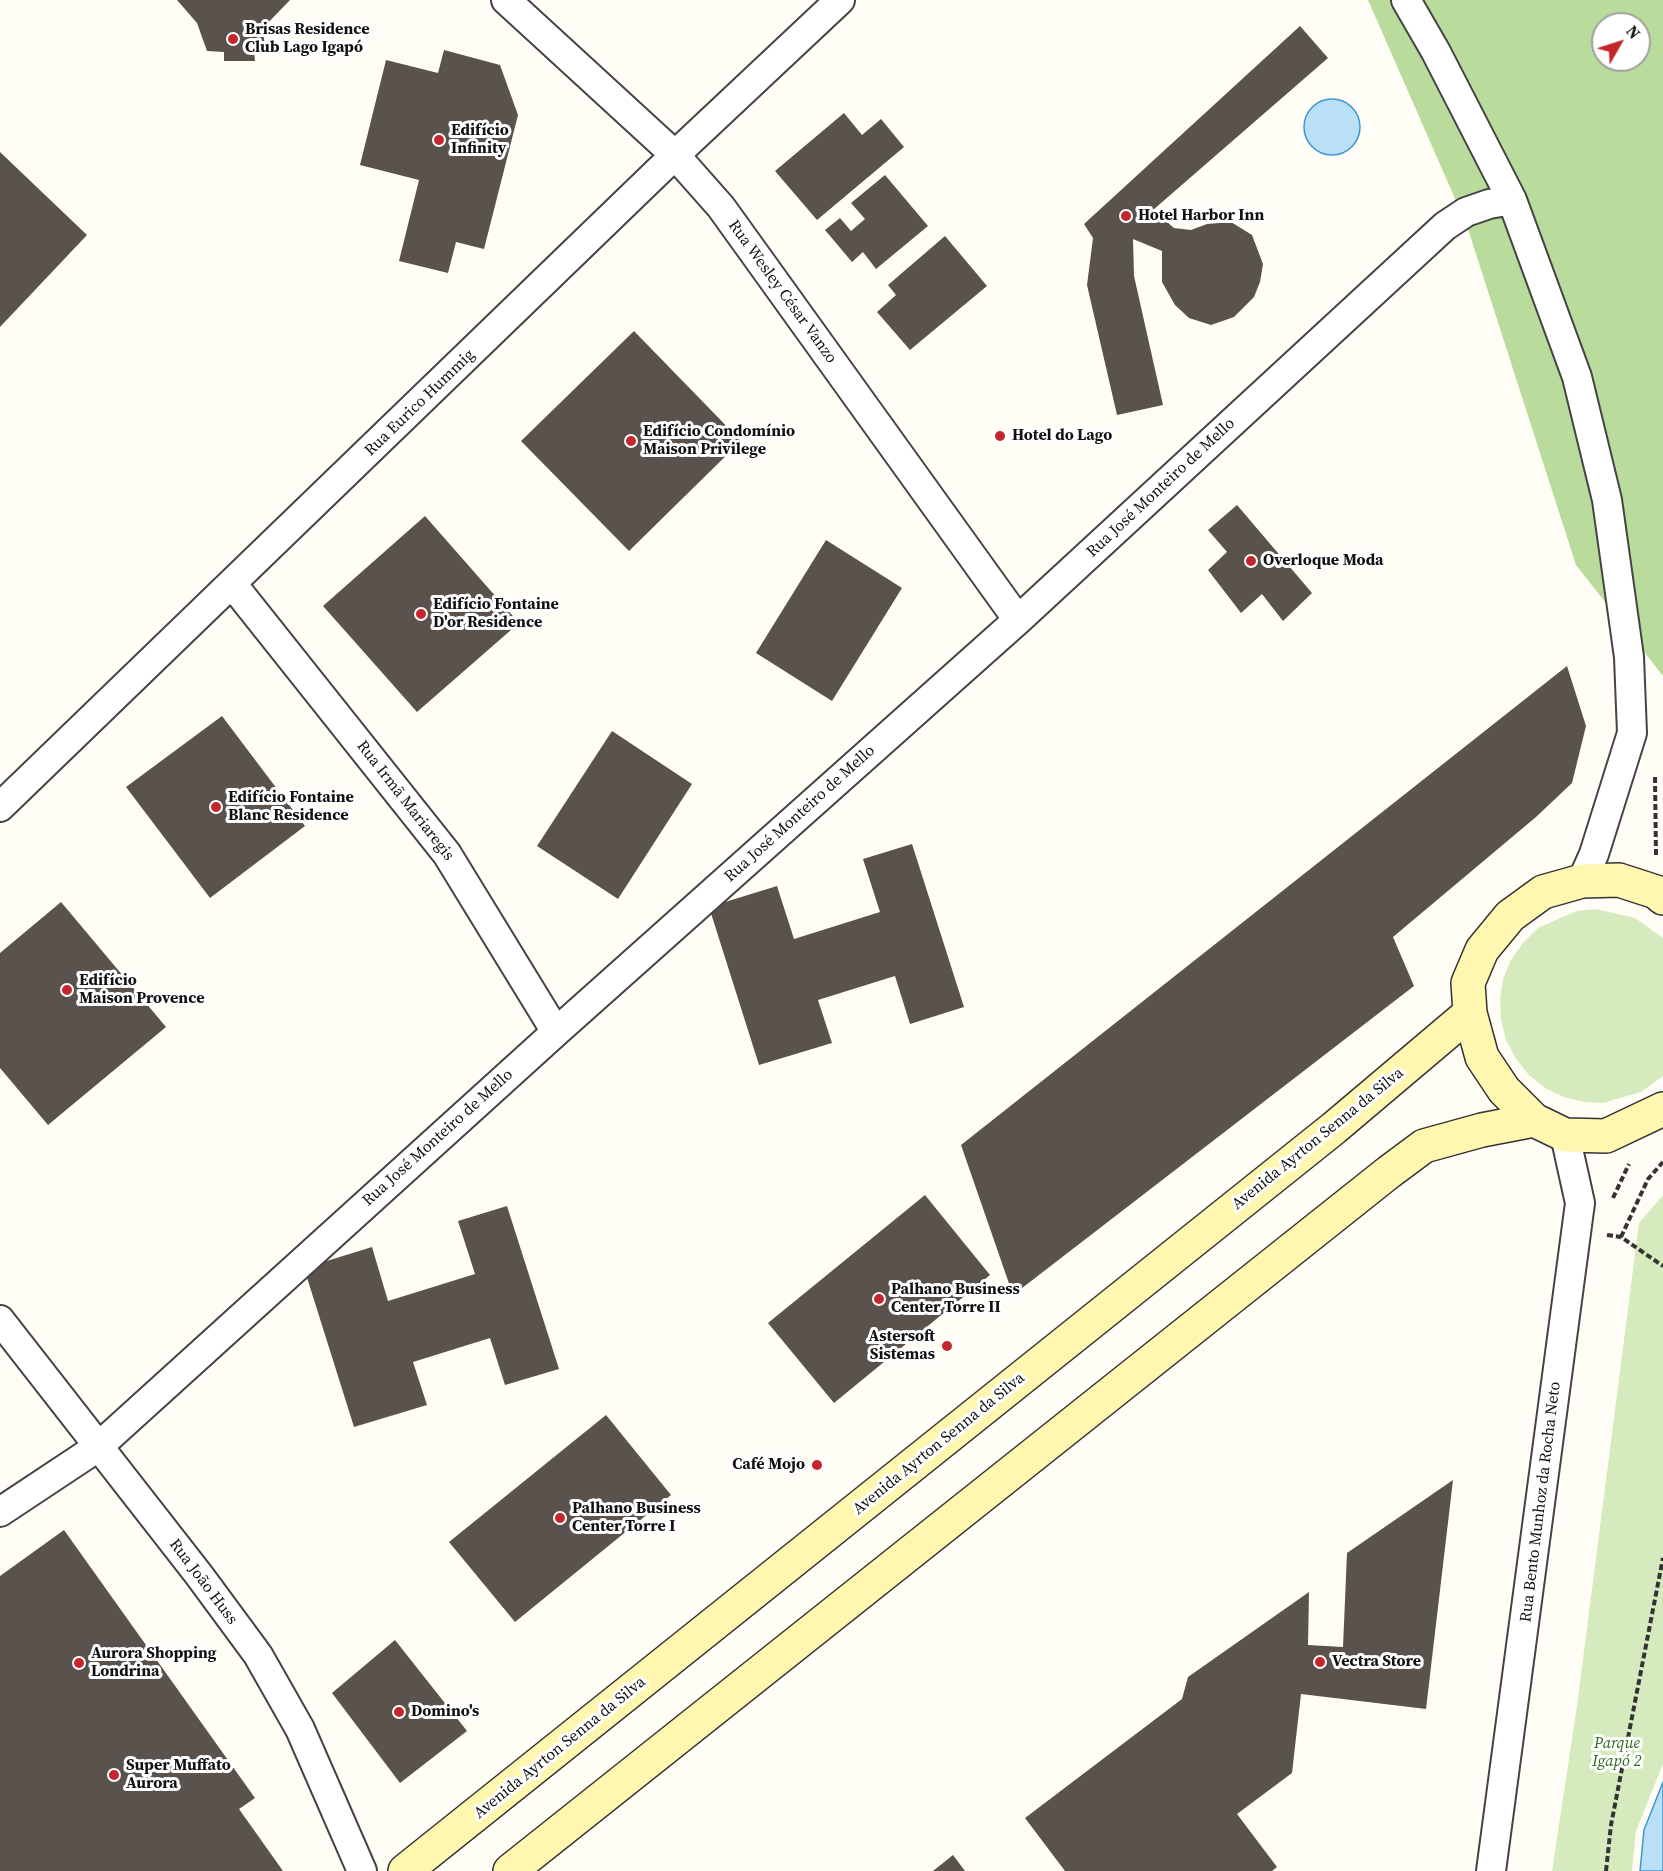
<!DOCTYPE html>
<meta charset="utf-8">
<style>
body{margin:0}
#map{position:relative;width:1663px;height:1871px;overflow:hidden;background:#fffdf5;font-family:"Source Serif 4",serif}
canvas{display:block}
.north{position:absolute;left:1591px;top:12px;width:60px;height:60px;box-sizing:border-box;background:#fff;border:2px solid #a0a0a0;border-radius:50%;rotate:51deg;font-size:16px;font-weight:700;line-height:24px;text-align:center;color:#111}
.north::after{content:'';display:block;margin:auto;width:21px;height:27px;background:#c4262e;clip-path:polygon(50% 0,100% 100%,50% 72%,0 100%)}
</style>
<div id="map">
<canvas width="1663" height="1871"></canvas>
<div class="north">N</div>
</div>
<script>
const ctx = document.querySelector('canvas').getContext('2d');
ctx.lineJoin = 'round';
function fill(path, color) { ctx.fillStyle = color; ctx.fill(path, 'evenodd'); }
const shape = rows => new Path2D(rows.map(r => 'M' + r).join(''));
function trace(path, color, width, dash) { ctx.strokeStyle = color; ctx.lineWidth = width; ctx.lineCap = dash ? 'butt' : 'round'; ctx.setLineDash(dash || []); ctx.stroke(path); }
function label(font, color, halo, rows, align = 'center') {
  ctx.font = font + ' "Source Serif 4",serif'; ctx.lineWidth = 6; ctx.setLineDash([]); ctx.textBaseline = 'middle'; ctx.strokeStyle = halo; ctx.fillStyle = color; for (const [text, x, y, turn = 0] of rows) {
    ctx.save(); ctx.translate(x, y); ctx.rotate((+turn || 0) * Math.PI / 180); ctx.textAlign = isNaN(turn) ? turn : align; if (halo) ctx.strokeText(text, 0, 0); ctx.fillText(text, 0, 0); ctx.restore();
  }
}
fill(shape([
 [1596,909,1635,918,1663,938,1663,1076,1641,1092,1603,1103,1584,1102,1564,1097,1545,1088,1529,1075,1516,1059,1506,1040,1501,1020,1500,999,1503,979,1511,960,1523,943,1538,928,1576,911],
 [1663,1195,1663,1764,1636,1831,1632,1871,1552,1871,1577,1706,1639,1223]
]), '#d5ebbd');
fill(shape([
 [1368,0,1663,0,1663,676,1576,565,1467,226],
 [1603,24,1639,24,1639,60,1603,60]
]), '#b9dc9c');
const water = shape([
 '1304 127a28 28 0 1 1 56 0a28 28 0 1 1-56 0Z',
 [1663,1782,1663,1871,1640,1871,1644,1830,1663,1782]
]);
fill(water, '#b9e0f7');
trace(water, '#3f96cf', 1.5);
fill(shape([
 [177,0,290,0,263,28,265,50,254,50,255,61,224,61,224,52,207,51,197,23],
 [1300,26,1328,58,1153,210,1174,228,1191,230,1207,224,1231,222,1252,235,1263,264,1260,282,1254,297,1234,317,1211,325,1189,318,1175,305,1162,282,1162,251,1133,239,1134,276,1163,405,1117,415,1087,285,1093,238,1084,224],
 [444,50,500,65,518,115,484,249,456,242,448,273,399,261,419,180,360,165,386,60,438,73],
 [844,113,862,135,881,119,904,147,817,220,775,171],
 [0,152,87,235,0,327],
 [885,175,928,226,876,269,863,252,852,262,825,230,840,218,851,231,865,219,851,203],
 [945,236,987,286,910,350,877,312,896,295,888,285],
 [634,331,741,441,629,551,521,441],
 [1237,505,1312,593,1283,621,1262,594,1241,613,1208,570,1227,552,1208,530],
 [425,516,519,623,417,712,323,606],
 [826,540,902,588,832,701,756,653],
 [1567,666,1586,726,1572,783,1536,817,1393,937,1414,986,1013,1295,961,1145],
 [222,716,305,826,210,898,126,787],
 [612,731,692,784,618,899,537,846],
 [912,844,964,1007,910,1024,895,976,818,1000,832,1043,759,1065,709,907,777,886,794,939,880,912,863,859],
 [61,902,166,1027,48,1125,0,1068,0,953],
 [925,1195,990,1275,834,1403,768,1323],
 [507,1206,559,1369,505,1385,490,1338,413,1362,427,1405,354,1427,304,1268,372,1247,388,1301,475,1274,458,1221],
 [606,1415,671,1495,515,1622,449,1542],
 [1453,1480,1426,1709,1301,1694,1292,1773,1237,1814,1277,1867,1272,1871,1065,1871,1025,1818,1182,1699,1188,1677,1309,1592,1308,1645,1343,1647,1347,1553],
 [64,1530,255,1798,239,1809,283,1871,0,1871,0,1576],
 [395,1640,467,1731,400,1783,332,1693],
 [953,1855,965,1871,933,1871]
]), '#5a524d');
const minor = shape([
 [506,0,675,155,721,207,1018,620],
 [1406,0,1436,52,1512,200,1577,377,1607,500,1629,657,1632,733,1594,854,1582,881],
 [233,585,447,854,556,1032],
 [0,807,675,155,840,0],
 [0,1320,199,1575,258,1655,300,1729,362,1871],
 [0,1512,98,1447,556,1032,1018,620,1445,226,1466,212,1489,204,1512,200],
 [1491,1871,1580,1203,1565,1135]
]);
const secondary = shape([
 [1663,898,1656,892,1619,880,1582,881,1543,892,1510,916,1482,950,1468,983,1470,1013,1482,1057,1504,1090,1534,1120,1565,1135,1606,1136,1663,1109],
 [405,1871,1334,1128,1470,1013],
 [510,1871,1389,1172,1424,1146,1482,1130,1534,1120]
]);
trace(minor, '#444', 32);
trace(secondary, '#333', 36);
trace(shape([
 [1655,777,1656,856],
 [1613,1198,1629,1164],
 [1607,1235,1621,1237,1663,1266],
 [1621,1237,1648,1179,1663,1162],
 [1606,1871,1611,1825,1663,1558]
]), '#333', 4, [6, 3]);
trace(minor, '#fff', 28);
trace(secondary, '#fff6b0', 33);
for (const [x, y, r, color] of [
 [233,39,6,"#c4262e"],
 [439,140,6,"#c4262e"],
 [1126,216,6,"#c4262e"],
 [1000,436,6,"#c4262e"],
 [631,441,6,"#c4262e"],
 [1251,561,6,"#c4262e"],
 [421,614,6,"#c4262e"],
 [216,807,6,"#c4262e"],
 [67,990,6,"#c4262e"],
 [879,1299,6,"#c4262e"],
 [947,1346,6,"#c4262e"],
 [817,1465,6,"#c4262e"],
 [560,1518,6,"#c4262e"],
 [1320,1662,6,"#c4262e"],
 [79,1663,6,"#c4262e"],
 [399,1712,6,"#c4262e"],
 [114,1775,6,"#c4262e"]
]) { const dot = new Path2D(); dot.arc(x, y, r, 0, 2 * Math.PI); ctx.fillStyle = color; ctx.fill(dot); trace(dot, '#fff', 2); }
label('bold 16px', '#111', '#fff', [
 ["Brisas Residence",245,30],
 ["Club Lago Igapó",245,48],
 ["Edifício",451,131],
 ["Infinity",451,149],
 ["Hotel Harbor Inn",1138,216],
 ["Edifício Condomínio",643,432],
 ["Maison Privilege",643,450],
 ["Hotel do Lago",1012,436],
 ["Overloque Moda",1263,561],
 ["Edifício Fontaine",433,605],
 ["D'or Residence",433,623],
 ["Edifício Fontaine",228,798],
 ["Blanc Residence",228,816],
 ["Edifício",79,981],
 ["Maison Provence",79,999],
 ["Palhano Business",891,1290],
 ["Center Torre II",891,1308],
 ["Astersoft",935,1337,"right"],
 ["Sistemas",935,1355,"right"],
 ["Café Mojo",805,1465,"right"],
 ["Palhano Business",572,1509],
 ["Center Torre I",572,1527],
 ["Aurora Shopping",91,1654],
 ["Londrina",91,1672],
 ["Vectra Store",1332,1662],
 ["Domino's",411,1712],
 ["Super Muffato",126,1766],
 ["Aurora",126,1784]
], 'left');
label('16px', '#111', '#fff', [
 ["Rua Wesley César Vanzo",782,292,54],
 ["Rua Eurico Hummig",420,403,-44],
 ["Rua José Monteiro de Mello",1161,488,-43],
 ["Rua Irmã Mariaregis",405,801,52],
 ["Rua José Monteiro de Mello",800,814,-42],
 ["Rua José Monteiro de Mello",438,1138,-42],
 ["Avenida Ayrton Senna da Silva",1318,1139,-39],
 ["Avenida Ayrton Senna da Silva",939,1444,-39],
 ["Rua Bento Munhoz da Rocha Neto",1541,1502,-83],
 ["Rua João Huss",203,1582,53],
 ["Avenida Ayrton Senna da Silva",560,1748,-39]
]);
label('italic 16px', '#2f6b1f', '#fff', [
 ["Parque",1617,1744],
 ["Igapó 2",1617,1762]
]);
</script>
